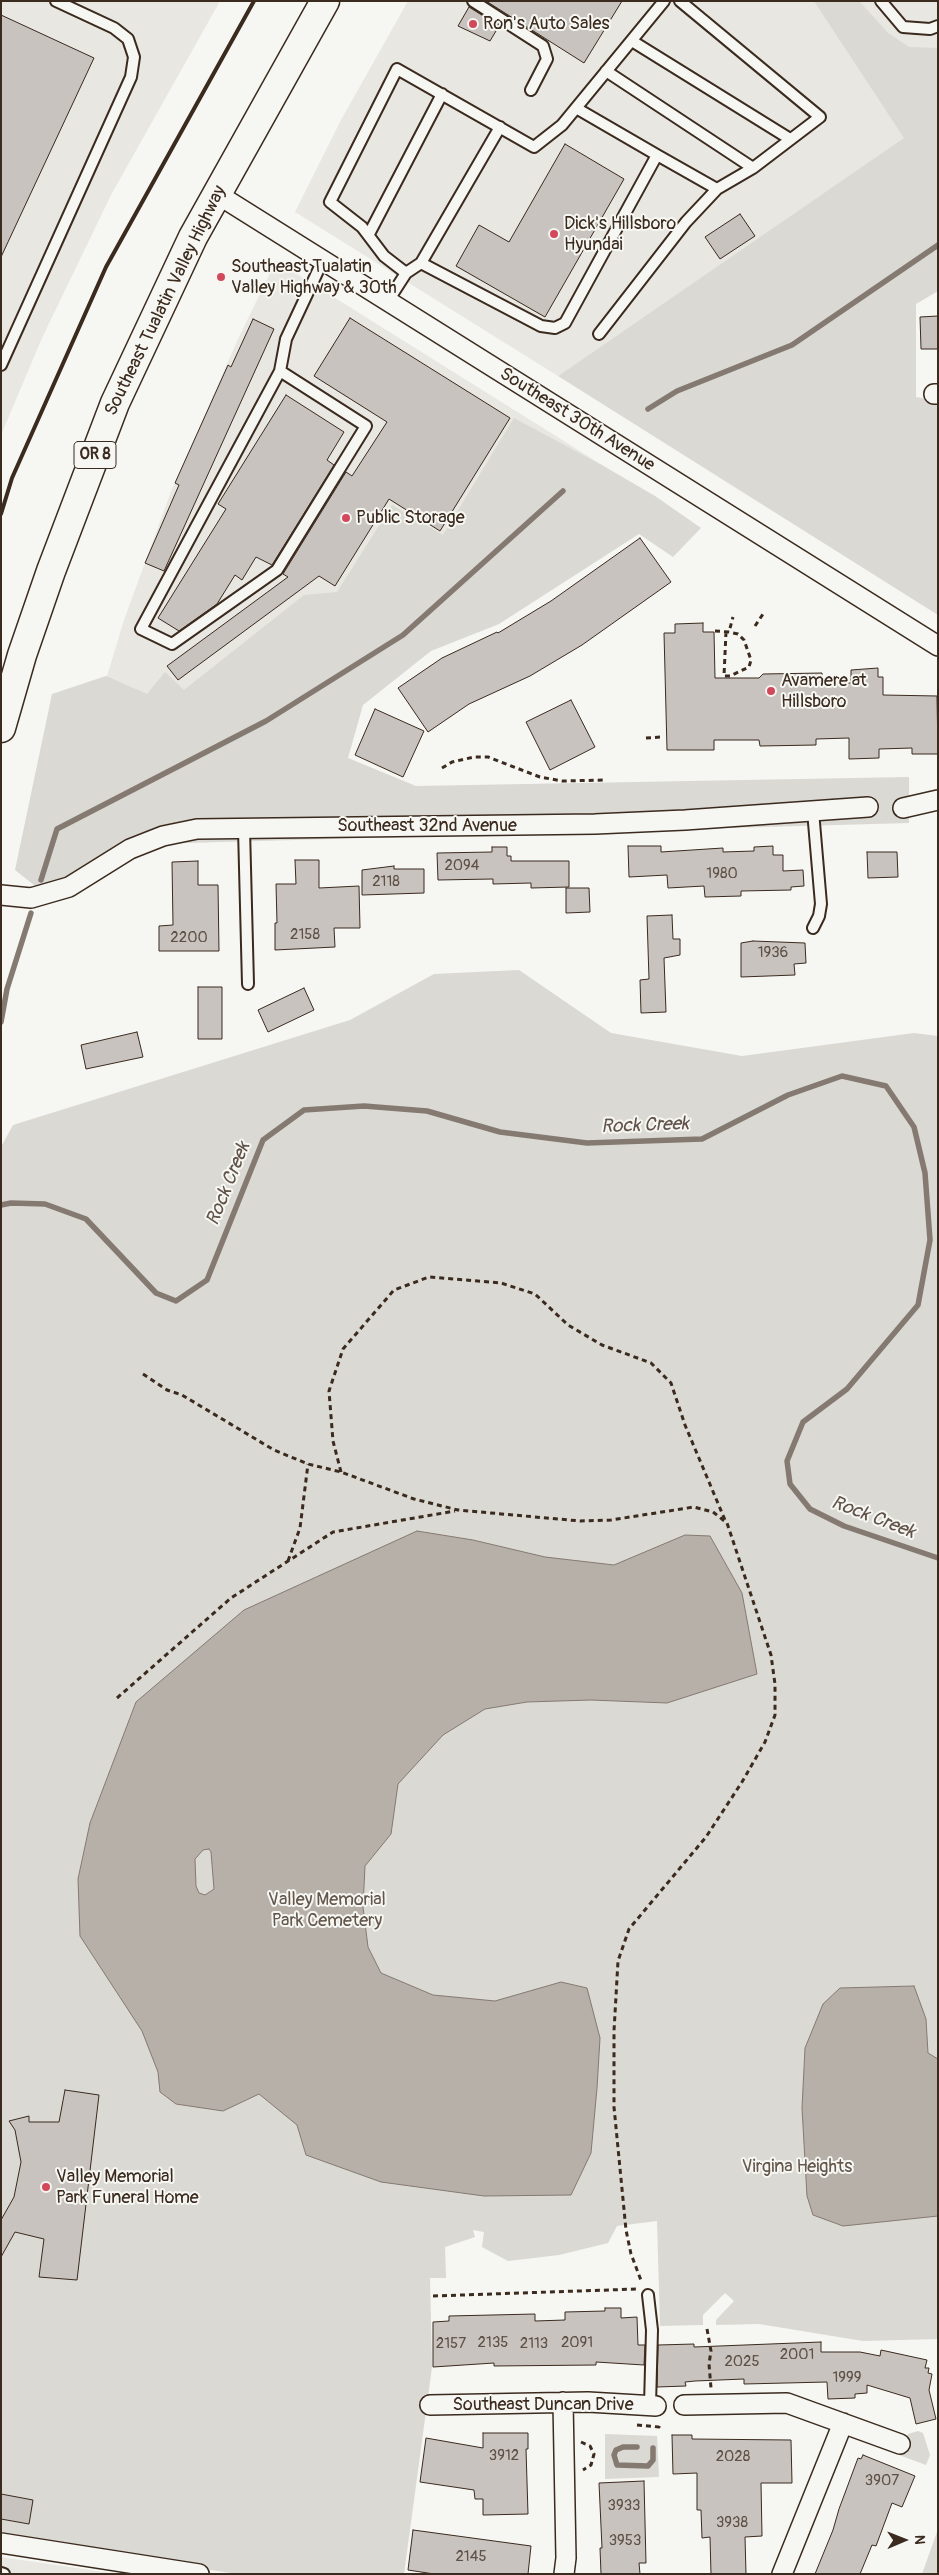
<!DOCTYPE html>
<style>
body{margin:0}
#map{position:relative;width:939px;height:2575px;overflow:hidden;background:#f6f6f2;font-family:Pangolin,sans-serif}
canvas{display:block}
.frame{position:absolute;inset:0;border:2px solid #3b2a1e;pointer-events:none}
.north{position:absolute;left:879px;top:2515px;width:50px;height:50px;-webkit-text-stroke:4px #f6f6f2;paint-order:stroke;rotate:89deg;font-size:14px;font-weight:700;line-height:20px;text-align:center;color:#3b2a1e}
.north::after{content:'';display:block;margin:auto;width:18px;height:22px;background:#3b2a1e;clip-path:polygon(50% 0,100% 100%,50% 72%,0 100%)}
</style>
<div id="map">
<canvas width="939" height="2575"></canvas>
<div class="frame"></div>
<div class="north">N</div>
</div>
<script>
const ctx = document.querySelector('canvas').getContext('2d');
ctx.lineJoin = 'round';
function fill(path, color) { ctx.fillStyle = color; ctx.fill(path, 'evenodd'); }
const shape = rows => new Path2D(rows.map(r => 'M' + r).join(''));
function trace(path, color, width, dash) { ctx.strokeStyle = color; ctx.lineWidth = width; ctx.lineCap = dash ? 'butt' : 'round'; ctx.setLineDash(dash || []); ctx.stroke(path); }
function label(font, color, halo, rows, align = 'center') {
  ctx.font = font + ' Pangolin,sans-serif'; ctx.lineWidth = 4; ctx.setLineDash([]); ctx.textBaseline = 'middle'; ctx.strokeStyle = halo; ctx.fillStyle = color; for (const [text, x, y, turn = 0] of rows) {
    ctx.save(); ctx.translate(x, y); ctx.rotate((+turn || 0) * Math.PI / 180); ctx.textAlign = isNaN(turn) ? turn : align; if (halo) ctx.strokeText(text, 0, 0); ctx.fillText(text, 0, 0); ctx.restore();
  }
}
fill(shape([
 [1,1,220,1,111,195,42,338,1,435],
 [408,1,938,1,938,108,905,138,558,376,295,212,341,120],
 [276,261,607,468,253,707,90,733,124,620,172,489,238,339],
 [1,2557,117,2574,1,2574]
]), '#e8e7e2');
fill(shape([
 [814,1,859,1,888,33,909,47,938,48,938,291,916,304,916,397,927,399,938,406,938,615,558,376,904,138],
 [514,418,607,468,655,496,701,528,673,557,639,534,499,624,431,651,363,705,348,758,416,786,909,777,909,823,150,844,49,897,15,870,52,694,106,676,147,694,165,672,184,690,304,595,337,592,392,505,443,535],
 [519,970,611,1033,742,1056,914,1033,938,1036,938,2339,863,2341,759,2324,716,2325,716,2320,734,2301,725,2293,703,2315,703,2325,660,2326,657,2221,617,2226,608,2243,559,2255,508,2261,482,2247,484,2232,473,2230,475,2237,445,2247,446,2278,430,2278,432,2367,404,2574,237,2574,1,2538,1,1147,13,1125,350,1020,434,974],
 [918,2431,923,2433,930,2455,926,2465,899,2455,908,2434],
 [605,2434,657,2436,659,2477,605,2479],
 [938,2529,938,2574,922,2574]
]), '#dad9d3');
const water = shape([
 [417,1531,473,1540,545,1557,614,1565,685,1535,710,1536,742,1593,757,1674,667,1703,591,1700,527,1702,485,1709,443,1735,398,1784,391,1834,365,1866,363,1907,368,1947,381,1973,433,1995,495,2001,561,1982,587,1988,600,2038,597,2088,591,2153,571,2195,484,2196,381,2182,306,2155,297,2125,259,2094,223,2111,176,2104,160,2092,158,2072,142,2031,80,1936,78,1879,90,1823,136,1702,244,1610,417,1531],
 [209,1849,211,1852,214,1889,205,1895,199,1893,196,1886,195,1859,203,1850,209,1849],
 [914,1986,926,2019,928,2053,938,2059,938,2216,843,2226,813,2215,807,2196,802,2108,805,2048,823,2004,840,1988,914,1986]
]);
fill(water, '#b6b0a9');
trace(water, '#857a71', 1);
trace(shape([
 [648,409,677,391,792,345,938,245],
 [41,880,57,829,266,721,403,635,563,491],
 [1,1022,7,989,31,913],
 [1,1205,11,1203,45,1204,86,1219,156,1293,176,1301,207,1280,263,1140,304,1110,364,1106,427,1111,500,1132,587,1143,702,1139,788,1095,842,1076,886,1086,914,1127,925,1173,930,1240,918,1305,847,1389,803,1422,787,1461,790,1484,810,1509,844,1526,938,1558],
 [637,2447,623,2447,616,2450,614,2455,617,2465,648,2466,653,2460,653,2448]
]), '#857a71', 5.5);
const building = shape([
 [486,1,622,1,584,63,486,1],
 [469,7,499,26,490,41,458,26,469,7],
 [1,15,94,58,1,257,1,15],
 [565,144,624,179,545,317,456,266,479,225,509,242,565,144],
 [740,214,755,236,720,259,705,237,740,214],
 [938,316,938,349,921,349,920,317,938,316],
 [350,318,510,418,440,531,389,499,335,586,319,576,178,680,167,666,288,577,283,574,346,472,352,476,387,422,314,376,350,318],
 [253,319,274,329,164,571,145,563,179,485,175,483,228,365,231,367,253,319],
 [286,395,344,432,327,460,334,465,272,565,256,557,242,580,235,575,217,604,179,631,158,618,226,509,218,504,286,395],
 [640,538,671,582,582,645,530,676,469,704,428,732,398,688,442,658,497,632,498,633,551,601,640,538],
 [703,623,703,632,714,632,715,678,759,678,763,674,822,673,822,683,851,683,851,670,878,668,878,677,883,677,883,695,937,696,938,754,912,754,912,748,879,749,879,758,849,759,849,738,816,739,816,745,760,746,759,740,714,740,714,750,667,750,664,633,675,633,675,624,703,623],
 [571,700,595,747,550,770,526,722,571,700],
 [375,709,424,731,403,777,355,755,375,709],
 [628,846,661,846,661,852,723,848,723,852,754,851,754,847,773,846,773,855,783,855,783,871,803,870,804,886,791,887,791,890,741,891,741,896,705,897,704,886,668,888,667,875,629,877,628,846],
 [492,847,507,847,507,856,511,856,511,861,569,861,569,887,531,888,531,883,493,884,493,879,438,880,437,853,492,852,492,847],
 [867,852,897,852,898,877,868,878,867,852],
 [295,860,319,860,319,888,359,886,360,928,334,928,335,947,275,950,275,923,277,923,276,884,296,884,295,860],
 [198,861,198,885,218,885,219,951,159,951,159,926,173,925,172,862,198,861],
 [394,866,394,869,424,869,424,893,362,895,362,870,394,866],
 [566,888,589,888,590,912,566,913,566,888],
 [672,915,673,939,680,939,680,955,664,958,666,1012,641,1013,640,980,649,979,647,916,672,915],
 [753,941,805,943,806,963,794,964,795,975,741,977,741,943,753,941],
 [198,987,222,987,222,1039,198,1039,198,987],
 [304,988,314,1010,268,1032,258,1010,304,988],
 [137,1032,143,1057,86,1069,81,1045,137,1032],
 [65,2090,99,2095,77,2280,39,2277,44,2239,15,2232,1,2257,1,2220,14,2197,21,2162,15,2130,9,2121,29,2116,29,2122,59,2122,65,2090],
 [605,2308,621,2308,621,2318,637,2317,638,2345,645,2345,644,2365,596,2362,596,2365,494,2366,494,2363,433,2367,433,2322,449,2321,449,2316,535,2314,535,2321,565,2320,565,2312,605,2311,605,2308],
 [821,2342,821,2352,860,2352,880,2356,881,2350,927,2360,925,2368,929,2368,928,2373,932,2374,929,2390,936,2419,916,2424,910,2398,867,2385,867,2393,855,2394,855,2398,828,2399,827,2382,744,2384,744,2379,695,2381,685,2382,686,2386,657,2387,658,2345,694,2344,694,2347,821,2342],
 [483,2433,528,2433,528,2449,526,2449,528,2514,483,2515,483,2499,475,2499,474,2490,420,2482,426,2438,483,2448,483,2433],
 [672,2435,692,2435,692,2439,791,2440,792,2483,761,2483,762,2536,745,2537,746,2574,711,2574,710,2537,702,2538,701,2510,697,2510,697,2473,673,2474,672,2435],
 [863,2455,915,2476,902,2507,892,2503,876,2546,872,2545,860,2574,815,2574,833,2530,839,2509,858,2458,861,2459,863,2455],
 [644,2481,646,2563,639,2563,640,2574,601,2574,600,2548,602,2548,599,2483,644,2481],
 [1,2494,33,2500,29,2524,1,2519,1,2494],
 [413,2530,531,2546,528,2574,434,2574,408,2570,413,2530]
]);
fill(building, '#c8c3be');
trace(building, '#3b2a1e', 1);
const service = shape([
 [473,1,543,46,547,59,531,90],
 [881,1,903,27,930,29,938,26],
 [632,41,790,139],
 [606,71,753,168],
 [576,108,664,1],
 [657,155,717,189],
 [369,234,442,94],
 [421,263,500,127],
 [388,301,406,273,421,263,541,326,555,328,565,323,657,155,576,108,562,125,534,147,397,69,330,202,362,227,384,256,406,273],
 [599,334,686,222,717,189,753,168,820,117,680,1],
 [1,365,131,77,134,57,128,39,114,28,56,1],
 [280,371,141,629,172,644,277,570,366,426,280,371,286,339,323,260],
 [813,811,821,904,819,916,813,928],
 [244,829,248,984],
 [648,2295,652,2330,650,2405],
 [1,2573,4,2574]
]);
const minor = shape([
 [217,194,938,646],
 [934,394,938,394],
 [903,808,938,800],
 [1,895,31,898,69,887,130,849,163,836,197,829,595,824,685,820,868,807],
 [563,2402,566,2558,564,2574],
 [430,2405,588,2402,656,2406],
 [684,2405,787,2403,900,2444],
 [1,2543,199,2574],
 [782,2574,843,2423]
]);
const primary = shape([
 [1,728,22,655,51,571,115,403,193,237,325,1]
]);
trace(service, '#3b2a1e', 14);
trace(minor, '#3b2a1e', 22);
trace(primary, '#3b2a1e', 31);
trace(shape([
 [755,626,763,614],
 [715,631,729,632,733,617],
 [726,632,724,676,730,676,749,667,751,660,744,640,738,634,729,632],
 [646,738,661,737],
 [442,768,452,762,474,757,488,757,540,777,562,781,605,780],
 [143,1374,167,1390,182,1395,274,1450,308,1464,341,1472,414,1499,458,1510,580,1521,611,1520,694,1507,713,1512,727,1523,771,1655,775,1684,775,1715,765,1742,742,1782,706,1837,629,1929,618,1961,614,2031,614,2107,626,2230,631,2254,642,2283],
 [341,1472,333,1441,329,1391,343,1349,394,1290,429,1277,501,1283,535,1294,568,1325,602,1345,651,1363,671,1383,685,1425,725,1520],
 [288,1561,300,1528,308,1464],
 [117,1698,231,1598,333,1532,455,1511],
 [433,2296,637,2289],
 [707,2329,711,2351,709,2364,711,2388],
 [637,2425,659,2427,659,2423],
 [581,2442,590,2446,594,2454,591,2465,583,2470]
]), '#3b2a1e', 3, [5, 4]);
trace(service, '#f6f6f2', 10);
trace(minor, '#f6f6f2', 19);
trace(primary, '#f6f6f2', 28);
trace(shape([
 [1,514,12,478,106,267,254,1]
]), '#3b2a1e', 4);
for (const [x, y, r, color] of [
 [473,24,5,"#d1495b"],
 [554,234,5,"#d1495b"],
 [221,277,5,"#d1495b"],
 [346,518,5,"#d1495b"],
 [771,691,5,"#d1495b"],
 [46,2187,5,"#d1495b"]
]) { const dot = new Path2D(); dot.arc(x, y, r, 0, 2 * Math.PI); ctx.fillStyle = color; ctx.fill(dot); trace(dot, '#f6f6f2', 2); }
label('15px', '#5e5046', null, [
 ["2094",462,866],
 ["1980",722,874],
 ["2118",386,882],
 ["2158",305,935],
 ["2200",189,938],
 ["1936",773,953],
 ["2135",493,2343],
 ["2091",577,2343],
 ["2157",451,2344],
 ["2113",534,2344],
 ["2001",797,2355],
 ["2025",742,2362],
 ["1999",847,2378],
 ["3912",504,2456],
 ["2028",733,2457],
 ["3907",882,2481],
 ["3933",624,2506],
 ["3938",732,2523],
 ["3953",625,2541],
 ["2145",471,2557]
]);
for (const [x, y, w] of [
 [95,455,42]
]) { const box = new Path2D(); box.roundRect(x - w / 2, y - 13.5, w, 27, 4); ctx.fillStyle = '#f6f6f2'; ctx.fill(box); trace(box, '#3b2a1e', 1); }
label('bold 16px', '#3b2a1e', null, [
 ["OR 8",95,455]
]);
label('18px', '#3b2a1e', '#f6f6f2', [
 ["Ron's Auto Sales",483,24],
 ["Dick's Hillsboro",564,224],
 ["Hyundai",564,245],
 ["Southeast Tualatin",231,267],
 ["Valley Highway & 30th",231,288],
 ["Public Storage",356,518],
 ["Avamere at",781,681],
 ["Hillsboro",781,702],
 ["Valley Memorial",56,2177],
 ["Park Funeral Home",56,2198]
], 'left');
label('18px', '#3b2a1e', '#f6f6f2', [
 ["Southeast Tualatin Valley Highway",166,301,-64],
 ["Southeast 30th Avenue",577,420,32],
 ["Southeast 32nd Avenue",427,826],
 ["Southeast Duncan Drive",543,2405]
]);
label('18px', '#63564b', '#f6f6f2', [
 ["Valley Memorial",327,1900],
 ["Park Cemetery",327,1921],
 ["Virgina Heights",797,2167]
]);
label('italic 19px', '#605248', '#f6f6f2', [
 ["Rock Creek",645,1126,-2],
 ["Rock Creek",229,1184,-68],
 ["Rock Creek",873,1518,21]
]);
</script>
